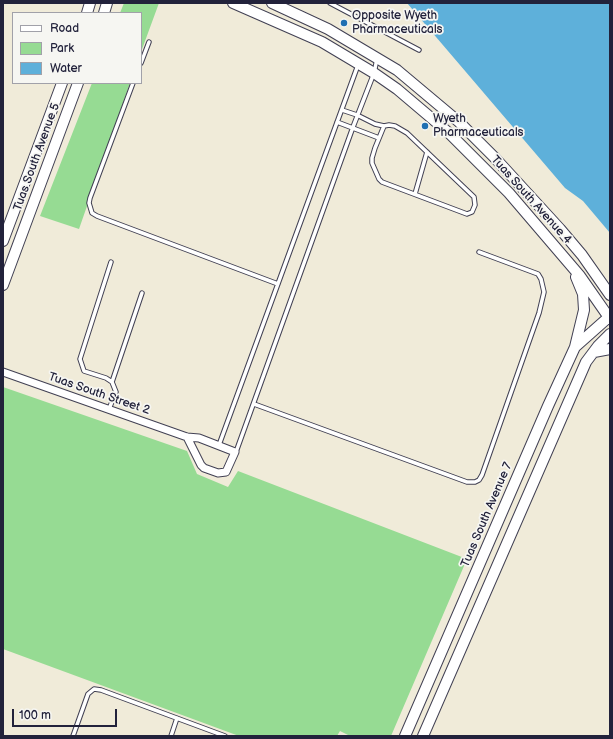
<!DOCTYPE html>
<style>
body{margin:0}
#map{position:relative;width:613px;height:739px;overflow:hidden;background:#f0ebd9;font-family:"Balsamiq Sans",sans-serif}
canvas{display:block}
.frame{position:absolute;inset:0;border:4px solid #22223b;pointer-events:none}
.legend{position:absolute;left:12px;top:12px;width:130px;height:72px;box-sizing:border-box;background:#f6f6f2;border:1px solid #a1a1a9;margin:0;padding:5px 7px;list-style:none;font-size:12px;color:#22223b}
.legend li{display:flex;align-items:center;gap:8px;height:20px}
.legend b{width:20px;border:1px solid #a1a1a9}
.scale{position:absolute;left:12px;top:709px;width:105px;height:18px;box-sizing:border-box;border:2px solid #22223b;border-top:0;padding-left:5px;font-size:12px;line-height:14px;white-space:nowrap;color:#22223b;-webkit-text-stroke:3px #f6f6f2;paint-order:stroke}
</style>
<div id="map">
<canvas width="613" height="739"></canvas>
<div class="frame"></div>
<ul class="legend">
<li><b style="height:5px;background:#fff"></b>Road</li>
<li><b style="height:11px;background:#96db93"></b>Park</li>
<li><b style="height:11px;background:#5eb0da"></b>Water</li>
</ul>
<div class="scale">100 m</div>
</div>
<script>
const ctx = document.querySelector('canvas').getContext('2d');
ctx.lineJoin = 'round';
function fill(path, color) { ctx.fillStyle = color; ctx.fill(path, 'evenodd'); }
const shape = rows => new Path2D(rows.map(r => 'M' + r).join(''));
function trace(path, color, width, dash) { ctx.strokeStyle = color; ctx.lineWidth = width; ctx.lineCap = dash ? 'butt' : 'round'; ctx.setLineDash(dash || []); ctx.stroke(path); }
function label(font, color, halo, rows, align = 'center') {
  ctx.font = font + ' "Balsamiq Sans",sans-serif'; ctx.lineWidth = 3.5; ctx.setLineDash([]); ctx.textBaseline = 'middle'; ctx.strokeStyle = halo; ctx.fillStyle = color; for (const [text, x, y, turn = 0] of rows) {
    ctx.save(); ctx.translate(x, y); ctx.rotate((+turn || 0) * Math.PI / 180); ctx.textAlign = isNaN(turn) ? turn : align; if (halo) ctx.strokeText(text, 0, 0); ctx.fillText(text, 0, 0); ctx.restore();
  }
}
fill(shape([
 [124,3,159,3,141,52,141,13,120,13],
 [92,83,130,83,79,229,40,216],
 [3,387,187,451,197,474,228,487,238,471,467,559,391,736,350,736,340,731,337,736,239,736,3,649]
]), '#96db93');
fill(shape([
 [407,3,610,3,610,233,583,201,565,188]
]), '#5eb0da');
const lane = shape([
 [330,3,419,50],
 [141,63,149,42],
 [133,83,90,198,89,203,92,213,97,216,278,284],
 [342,110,357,115,375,124,384,126],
 [337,122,379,138],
 [389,125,395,126,407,133,474,197,475,205,472,212,467,214,382,182,379,179,372,163,372,158,375,148,384,126,389,125],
 [415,194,427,152],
 [112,382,142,293],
 [254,404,467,482,475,482,479,480,482,475,539,313,544,292,541,279,538,274,479,252],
 [109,409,116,392,112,382,106,378,84,371,80,359,111,262],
 [219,445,358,65],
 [236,452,353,127,374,73,377,59],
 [73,736,88,694,94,689,101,690,225,736],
 [171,736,177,718]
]);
const street = shape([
 [3,372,187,437,199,438,235,452,226,472,218,473,204,468,201,465,187,437]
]);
const secondary = shape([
 [233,3,322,42,374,73,397,89,449,133,509,193,580,276,610,319],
 [272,3,328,29,397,70,459,122,495,158,560,229,582,255,610,295],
 [87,13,90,3],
 [104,13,107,3],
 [3,241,62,83],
 [3,285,78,83],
 [575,347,584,310,583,294,576,277],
 [594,352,610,349],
 [405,736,548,406,575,347,610,316],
 [423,736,586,362,598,346,610,334]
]);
trace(lane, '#414053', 5.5);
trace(street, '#414053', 9);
trace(secondary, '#414053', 12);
trace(lane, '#fff', 3.5);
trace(street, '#fff', 7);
trace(secondary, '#fff', 10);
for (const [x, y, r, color] of [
 [344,23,4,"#1f6fb2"],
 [425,126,4,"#1f6fb2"]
]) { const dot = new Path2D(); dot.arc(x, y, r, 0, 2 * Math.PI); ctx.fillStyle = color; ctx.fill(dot); trace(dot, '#f6f6f2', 1.5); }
label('12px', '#22223b', '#f6f6f2', [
 ["Opposite Wyeth",352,16],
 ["Pharmaceuticals",352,30],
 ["Wyeth",433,119],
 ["Pharmaceuticals",433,133]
], 'left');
label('12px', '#22223b', '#f6f6f2', [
 ["Tuas South Avenue 5",37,157,-70],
 ["Tuas South Avenue 4",531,200,48],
 ["Tuas South Street 2",99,394,19],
 ["Tuas South Avenue 7",487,515,-67]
]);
</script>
